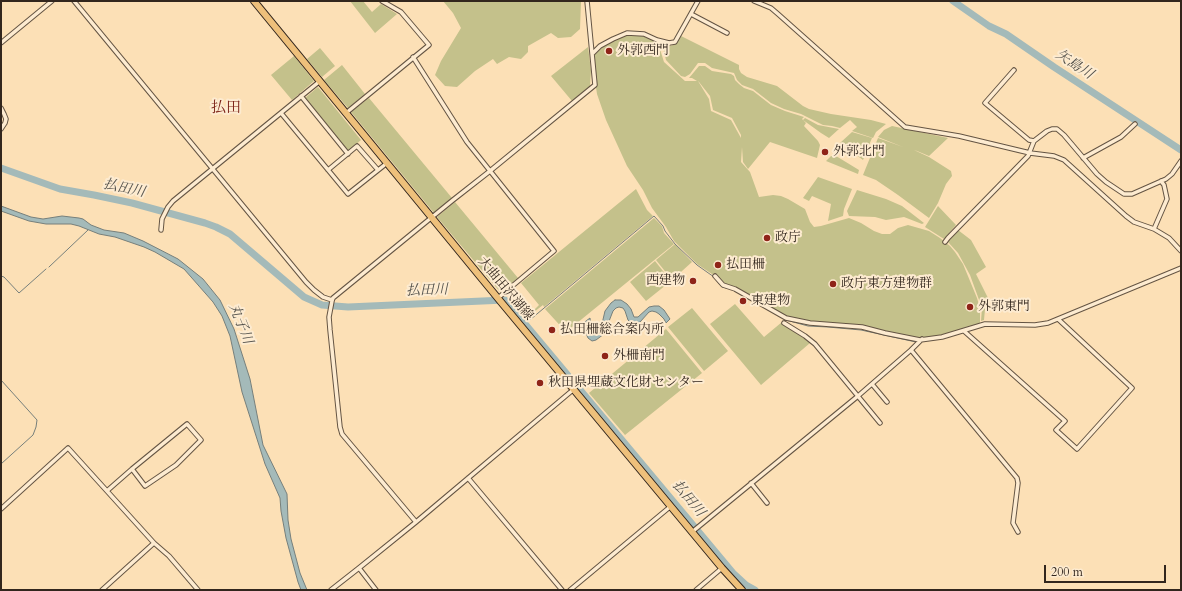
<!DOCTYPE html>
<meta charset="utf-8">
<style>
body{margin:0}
#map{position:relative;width:1182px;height:591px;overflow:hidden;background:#fce0b6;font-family:Cardo,serif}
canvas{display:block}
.frame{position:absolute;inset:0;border:2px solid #32261d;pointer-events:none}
.scale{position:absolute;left:1044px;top:565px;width:122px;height:18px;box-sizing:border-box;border:2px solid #32261d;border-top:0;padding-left:5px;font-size:12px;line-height:14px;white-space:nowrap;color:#32261d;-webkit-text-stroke:3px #fdebd0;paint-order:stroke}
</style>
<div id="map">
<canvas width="1182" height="591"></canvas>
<div class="frame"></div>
<div class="scale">200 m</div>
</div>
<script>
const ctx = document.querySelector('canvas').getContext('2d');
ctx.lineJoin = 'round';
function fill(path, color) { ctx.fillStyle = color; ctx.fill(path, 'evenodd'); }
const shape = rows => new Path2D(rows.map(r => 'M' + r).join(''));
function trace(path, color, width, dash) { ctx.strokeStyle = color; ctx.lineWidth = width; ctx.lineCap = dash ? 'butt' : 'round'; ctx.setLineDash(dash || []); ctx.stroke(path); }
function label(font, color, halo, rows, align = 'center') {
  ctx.font = font + ' Cardo,"Noto Serif JP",serif'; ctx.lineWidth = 4; ctx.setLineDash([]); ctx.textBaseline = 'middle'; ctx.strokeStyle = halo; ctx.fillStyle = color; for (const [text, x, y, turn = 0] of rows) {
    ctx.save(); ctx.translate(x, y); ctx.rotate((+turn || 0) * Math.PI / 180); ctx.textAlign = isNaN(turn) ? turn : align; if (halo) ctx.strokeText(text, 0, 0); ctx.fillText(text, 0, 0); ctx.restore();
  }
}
fill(shape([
 [350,1,363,1,372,12,381,4,397,14,375,33],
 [443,1,581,1,580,29,571,37,558,38,551,33,528,46,528,52,521,59,509,57,497,64,493,59,475,71,457,87,445,86,435,75,441,61,461,28,453,13],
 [627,33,640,33,657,40,664,62,685,81,697,81,692,78,689,78,699,66,705,66,712,71,731,74,734,76,735,80,739,84,744,88,753,91,771,105,785,111,804,117,802,119,806,123,804,126,818,141,820,145,817,158,770,142,748,169,743,162,742,147,741,162,750,172,759,197,773,195,781,196,788,199,805,209,810,222,814,227,821,226,849,218,861,223,874,231,882,234,890,234,898,228,908,225,929,231,940,238,950,246,955,252,963,264,977,298,980,308,980,325,955,334,920,340,862,327,830,324,786,318,735,289,723,285,715,276,697,264,674,241,666,227,652,208,643,190,627,166,606,120,597,94,594,74,593,53,600,46],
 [698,81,699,82,710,96,713,110,732,118,741,135,741,138,731,120,711,111,709,99],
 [681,36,739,65,739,69,741,73,747,77,777,86,803,106,809,109,831,114,871,120,886,124,876,132,873,138,852,131,857,127,850,120,840,128,832,126,823,125,801,114,784,109,771,103,753,89,742,85,737,80,734,73,712,68,705,63,698,63,690,74,685,77,681,76,666,60,662,44,671,46,675,44],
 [588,47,591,70,590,86,572,101,551,76],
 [320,48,335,66,322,77,307,59],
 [294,56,314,81,292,100,271,75],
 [342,65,365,94,348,108,324,80],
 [318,87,361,140,348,151,305,98],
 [369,98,452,198,434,213,351,112],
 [805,118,818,125,839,129,829,138,821,133,803,120],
 [892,126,948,138,929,156,917,151,914,150,929,157,951,171,952,176,946,184,938,203,929,218,898,195,876,180,863,175,878,138,903,147,878,137,884,130],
 [852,132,872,138,863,160,840,143],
 [831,156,836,156,859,170,858,174,826,161],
 [818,177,852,189,844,209,843,216,828,221,831,204,812,196,809,201,803,198],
 [636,189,647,210,653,216,544,307,543,305,534,312,533,311,539,305,521,283],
 [857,190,886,199,902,206,924,223,922,224,904,217,886,220,875,217,849,216,847,211],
 [455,202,518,278,501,293,437,217],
 [938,206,956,225,944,239,925,227],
 [654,218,662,226,664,233,674,244,566,332,545,309],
 [958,230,971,240,986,267,976,274,988,298,985,309,984,320,981,321,982,308,970,275,958,253,948,242,949,239],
 [675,244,692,262,672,280,656,260],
 [655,261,671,281,646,301,630,282],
 [735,304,764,337,782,322,810,343,761,385,710,324],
 [692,308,728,351,704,371,668,327],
 [666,329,702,373,625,435,589,393]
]), '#c4c18b');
const water = shape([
 [1,206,31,217,43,219,62,216,79,218,83,219,91,225,104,230,124,233,143,241,178,259,203,279,220,300,234,329,250,379,263,445,287,494,288,520,291,539,300,573,307,590,301,590,298,582,286,538,281,511,280,498,265,464,242,392,230,336,222,316,213,302,184,269,155,252,144,247,115,237,99,234,79,226,71,224,46,224,29,221,1,211,1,206],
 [615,300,621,300,627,304,631,309,634,317,638,317,649,307,654,306,659,306,664,310,670,319,666,323,664,319,659,314,656,312,652,311,649,312,640,322,635,324,631,323,628,320,625,311,623,308,619,307,616,308,613,311,604,334,596,340,592,341,588,338,582,324,590,318,591,330,593,333,599,331,601,328,605,311,611,303,615,300]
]);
fill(water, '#a4bab9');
trace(water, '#767f7b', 1);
trace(shape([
 [49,267,88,230],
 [1,276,4,277,19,293,46,269],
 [716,280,722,287,731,289],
 [762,306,786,320,808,326,828,327,861,330,916,342],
 [525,324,654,216,663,226,665,231,675,244,697,265,714,277],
 [1,380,37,420,36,427,33,435,1,464]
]), '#767f7b', 1);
trace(shape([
 [953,1,989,26,1006,34,1054,67,1181,150],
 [1,168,60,189,94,195,132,203,205,223,216,227,230,234,304,297,322,305,348,307,505,300,733,573,746,585,755,590]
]), '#a4bab9', 7);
const minor = shape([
 [74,1,306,282,314,290,323,297,332,300],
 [754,1,771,8,778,14,905,127,959,136,1030,153,1054,156,1064,160,1126,216,1134,222,1154,229,1169,238,1181,251],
 [691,14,727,33],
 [1,43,52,1],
 [593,53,600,46,613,39,627,33,644,34,657,40,669,43,675,42,698,1],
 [413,57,467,142,554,251,498,298],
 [1014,70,985,103,1029,140,1034,141],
 [301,96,348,154],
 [1,108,4,114,6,119,5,123,1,129],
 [281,113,348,194,387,163],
 [346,113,429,45,401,12,382,1],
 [1083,158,1121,137,1135,124],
 [328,170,357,146,378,170],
 [1154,229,1167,199,1164,185,1161,181],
 [161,230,162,219,168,207,173,201,320,81],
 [945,242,948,238,1028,156,1034,141,1047,131,1052,129,1057,129,1064,135,1097,174,1106,182,1124,194,1132,194,1166,179,1172,174,1181,161],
 [715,276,723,285,735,289,786,318,810,323,862,327,885,333,920,340,942,337,985,324,1035,325,1048,323,1181,268],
 [784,323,805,336,815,344,880,423],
 [964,331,1065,421,1056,430,1077,449,1132,388,1058,319],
 [911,350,1017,478,1018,483,1013,523,1018,532],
 [872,384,887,402],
 [468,478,562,590],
 [751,483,767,503],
 [108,490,132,469,187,424,201,440,176,465,145,486,132,469],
 [1,509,68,448,154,543,169,556,198,590],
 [416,522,342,434,340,427,330,330,329,317,332,301,333,298,453,200,490,171,595,85,587,1],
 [692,532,858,396,911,350,922,339],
 [359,568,376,590],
 [102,590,154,543],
 [331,590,359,568,416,522,574,389],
 [570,590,671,506],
 [696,590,722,568]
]);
const primary = shape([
 [254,1,501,302,722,568,742,590]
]);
trace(minor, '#645443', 5.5);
trace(primary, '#32261d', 8);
trace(minor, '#fdebd0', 3.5);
trace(primary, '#eec07b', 6);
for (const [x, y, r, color] of [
 [609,51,4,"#8f2418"],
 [825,152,4,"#8f2418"],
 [767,238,4,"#8f2418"],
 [718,265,4,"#8f2418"],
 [693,281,4,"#8f2418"],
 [833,284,4,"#8f2418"],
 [743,301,4,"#8f2418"],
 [970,307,4,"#8f2418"],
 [552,330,4,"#8f2418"],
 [605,356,4,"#8f2418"],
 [540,383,4,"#8f2418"]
]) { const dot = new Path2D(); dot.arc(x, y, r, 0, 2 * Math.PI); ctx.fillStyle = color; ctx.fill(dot); trace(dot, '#fdebd0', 1.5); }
label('13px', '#32261d', '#fdebd0', [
 ["外郭西門",617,51],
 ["外郭北門",833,152],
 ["政庁",775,238],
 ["払田柵",726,265],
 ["西建物",685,281,"right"],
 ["政庁東方建物群",841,284],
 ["東建物",751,301],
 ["外郭東門",978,307],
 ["払田柵総合案内所",560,330],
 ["外柵南門",613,356],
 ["秋田県埋蔵文化財センター",548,383]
], 'left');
label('13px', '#32261d', '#fdebd0', [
 ["大曲田沢湖線",505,289,50]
]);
label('italic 14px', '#54524c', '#fdebd0', [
 ["矢島川",1074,65,33],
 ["払田川",124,189,12],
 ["払田川",427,291,-2],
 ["丸子川",240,324,68],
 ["払田川",688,499,50]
]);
label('15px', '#7a1f14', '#fdebd0', [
 ["払田",226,109]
]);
</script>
